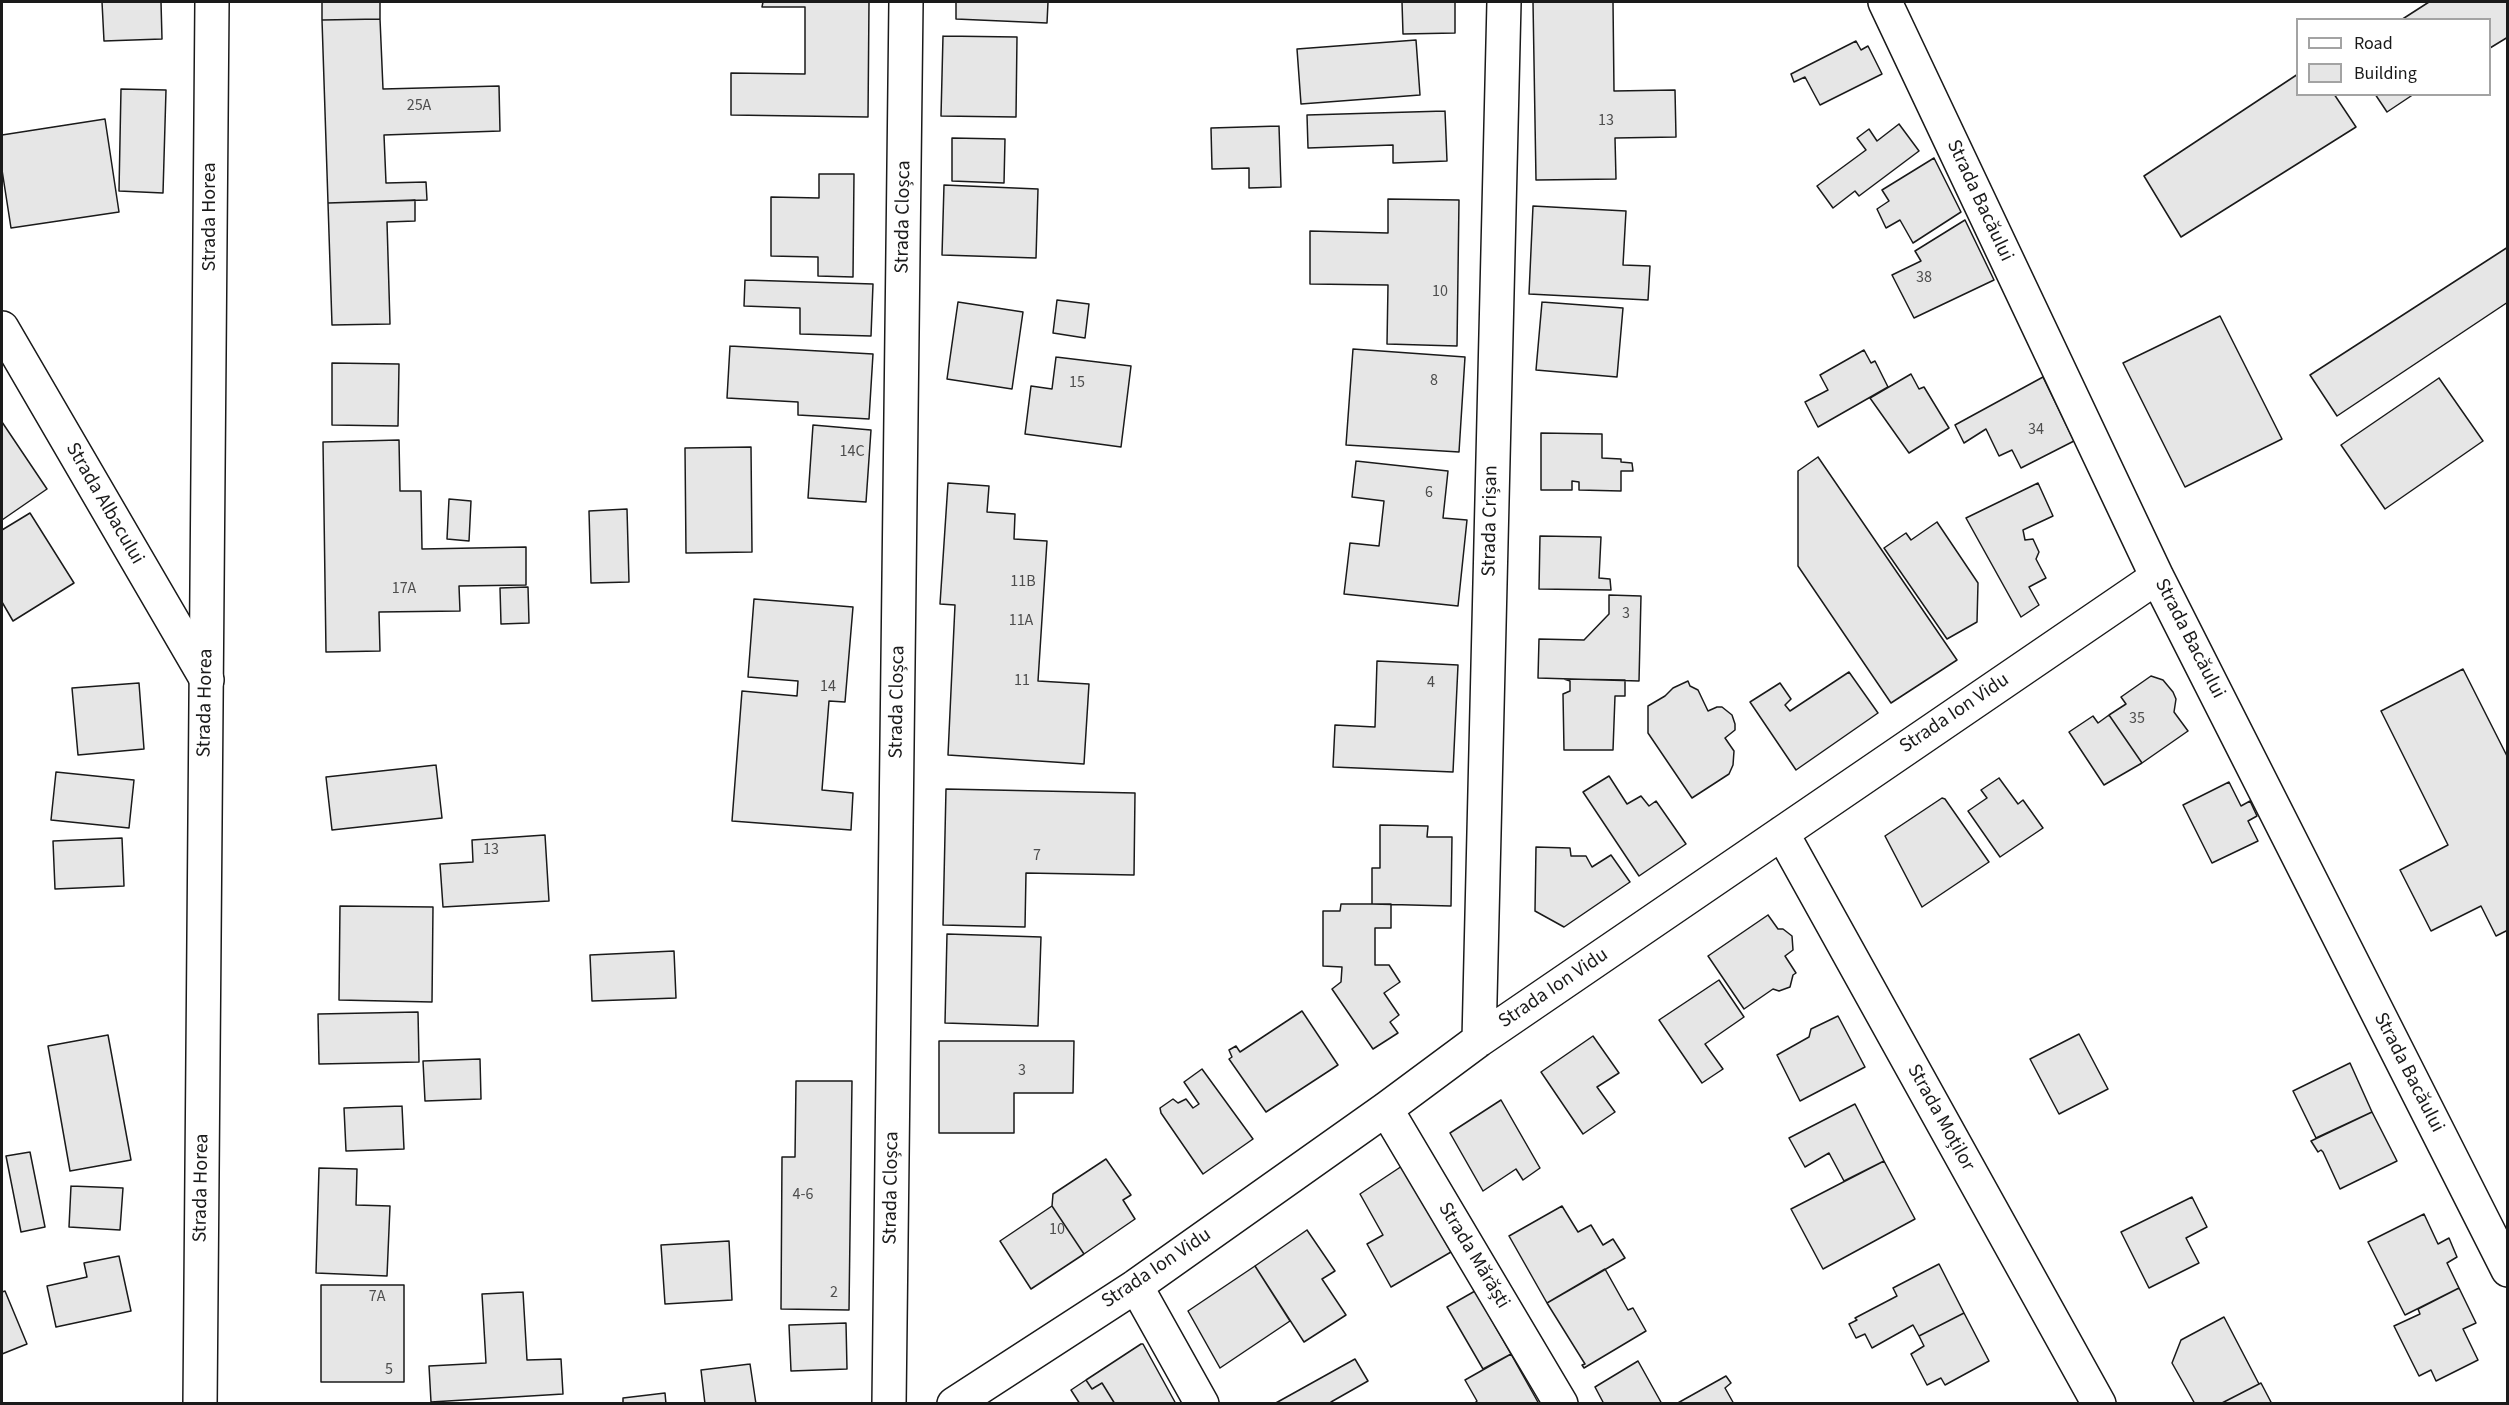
<!DOCTYPE html>
<meta charset="utf-8">
<style>
body{margin:0}
#map{position:relative;width:2509px;height:1405px;overflow:hidden;background:#fff;font-family:"Source Sans 3",sans-serif}
canvas{display:block}
.frame{position:absolute;inset:0;border:3px solid #1a1a1a;pointer-events:none}
.legend{position:absolute;left:2296px;top:18px;width:195px;height:78px;box-sizing:border-box;background:#fff;border:2px solid #a3a3a3;margin:0;padding:8px 10px;list-style:none;font-size:18px;color:#1a1a1a}
.legend li{display:flex;align-items:center;gap:12px;height:30px}
.legend b{width:30px;border:2px solid #a3a3a3}
</style>
<div id="map">
<canvas width="2509" height="1405"></canvas>
<div class="frame"></div>
<ul class="legend">
<li><b style="height:8px;background:#fff"></b>Road</li>
<li><b style="height:16px;background:#e6e6e6"></b>Building</li>
</ul>
</div>
<script>
const ctx = document.querySelector('canvas').getContext('2d');
ctx.lineJoin = 'round';
function fill(path, color) { ctx.fillStyle = color; ctx.fill(path, 'evenodd'); }
const shape = rows => new Path2D(rows.map(r => 'M' + r).join(''));
function trace(path, color, width, dash) { ctx.strokeStyle = color; ctx.lineWidth = width; ctx.lineCap = dash ? 'butt' : 'round'; ctx.setLineDash(dash || []); ctx.stroke(path); }
function label(font, color, halo, rows, align = 'center') {
  ctx.font = font + ' "Source Sans 3",sans-serif'; ctx.lineWidth = 4.5; ctx.setLineDash([]); ctx.textBaseline = 'middle'; ctx.strokeStyle = halo; ctx.fillStyle = color; for (const [text, x, y, turn = 0] of rows) {
    ctx.save(); ctx.translate(x, y); ctx.rotate((+turn || 0) * Math.PI / 180); ctx.textAlign = isNaN(turn) ? turn : align; if (halo) ctx.strokeText(text, 0, 0); ctx.fillText(text, 0, 0); ctx.restore();
  }
}
const building = shape([
 [102,2,161,2,162,39,104,41,102,2],
 [322,2,380,2,380,19,322,20,322,2],
 [763,2,869,2,868,117,731,115,731,73,805,74,805,7,762,7,763,2],
 [956,2,1048,2,1047,23,956,19,956,2],
 [1402,2,1455,2,1455,33,1403,34,1402,2],
 [1533,2,1613,2,1614,91,1675,90,1676,137,1615,138,1616,179,1536,180,1533,2],
 [2429,2,2508,2,2508,37,2490,48,2490,20,2401,20,2429,2],
 [380,19,383,89,499,86,500,131,384,135,386,183,426,182,427,200,328,203,322,20,380,19],
 [943,36,1017,37,1016,117,941,116,943,36],
 [1416,40,1420,95,1301,104,1297,49,1416,40],
 [1856,41,1861,50,1868,46,1882,74,1820,105,1805,77,1794,82,1791,74,1856,41],
 [2298,74,2298,94,2334,94,2356,127,2181,237,2144,176,2298,74],
 [121,89,166,90,163,193,119,191,121,89],
 [2375,94,2414,94,2387,112,2375,94],
 [1445,111,1447,161,1393,163,1393,145,1308,148,1307,115,1445,111],
 [105,119,119,212,11,228,2,170,2,135,105,119],
 [1899,124,1919,151,1859,196,1855,191,1833,208,1817,186,1866,150,1857,138,1869,129,1877,141,1899,124],
 [1279,126,1281,187,1249,188,1249,168,1212,169,1211,128,1279,126],
 [952,138,1005,139,1004,183,952,181,952,138],
 [1934,158,1961,212,1913,243,1900,220,1886,228,1877,209,1889,201,1882,190,1934,158],
 [819,174,854,174,853,277,818,276,818,257,771,256,771,197,819,198,819,174],
 [944,185,1038,189,1036,258,942,255,944,185],
 [1388,199,1459,200,1457,346,1387,344,1388,285,1310,284,1310,231,1388,233,1388,199],
 [415,200,415,221,387,222,390,324,332,325,328,203,415,200],
 [1533,206,1626,211,1623,265,1650,266,1648,300,1529,294,1533,206],
 [1965,220,1994,280,1914,318,1892,275,1921,261,1915,251,1965,220],
 [2508,247,2508,302,2337,416,2310,375,2508,247],
 [745,280,873,284,871,336,800,334,800,308,744,306,745,280],
 [1057,300,1089,304,1085,338,1053,333,1057,300],
 [958,302,1023,312,1012,389,947,379,958,302],
 [1542,302,1623,308,1617,377,1536,370,1542,302],
 [2220,316,2282,439,2185,487,2123,363,2220,316],
 [730,346,873,354,869,419,798,415,798,402,727,398,730,346],
 [1353,349,1465,357,1459,452,1346,445,1353,349],
 [1864,350,1871,363,1875,361,1888,387,1818,427,1805,402,1828,390,1820,375,1864,350],
 [1056,357,1131,366,1121,447,1025,434,1031,386,1052,389,1056,357],
 [332,363,399,364,398,426,332,425,332,363],
 [1911,374,1919,389,1924,387,1949,428,1909,453,1870,398,1911,374],
 [2043,377,2074,441,2021,468,2012,450,1999,456,1986,429,1964,443,1955,425,2043,377],
 [2439,378,2483,441,2385,509,2341,445,2439,378],
 [2,422,47,489,2,520,2,422],
 [813,425,871,430,866,502,808,498,813,425],
 [1541,433,1602,434,1602,458,1621,459,1621,462,1632,463,1633,471,1621,471,1621,491,1579,490,1579,482,1572,481,1572,490,1541,490,1541,433],
 [399,440,400,491,421,491,422,549,526,547,526,585,459,586,460,611,379,612,380,651,326,652,323,442,399,440],
 [751,447,752,552,686,553,685,448,751,447],
 [1818,457,1957,660,1891,703,1798,566,1798,471,1818,457],
 [1356,461,1448,471,1443,518,1467,520,1458,606,1344,594,1350,543,1379,546,1384,501,1352,497,1356,461],
 [948,483,989,486,987,512,1015,514,1014,539,1047,541,1038,681,1089,684,1084,764,948,755,955,605,940,604,948,483],
 [2038,483,2053,516,2023,530,2025,540,2033,539,2039,552,2036,559,2046,578,2029,587,2039,605,2021,617,1966,518,2038,483],
 [449,499,471,501,469,541,447,539,449,499],
 [627,509,629,582,591,583,589,511,627,509],
 [30,513,74,583,13,621,2,602,2,530,30,513],
 [1937,522,1978,583,1977,622,1947,639,1884,548,1906,533,1911,540,1937,522],
 [1540,536,1601,537,1599,578,1610,579,1611,590,1539,589,1540,536],
 [528,587,529,623,501,624,500,588,528,587],
 [1609,595,1641,596,1639,681,1538,678,1539,639,1584,640,1609,614,1609,595],
 [754,599,853,607,845,702,829,701,822,790,853,793,851,830,732,821,742,691,797,696,798,681,748,677,754,599],
 [1377,661,1458,665,1453,772,1333,767,1335,725,1375,727,1377,661],
 [2463,669,2508,758,2508,930,2496,936,2481,906,2431,931,2400,870,2448,845,2381,711,2463,669],
 [1849,672,1878,713,1796,770,1750,702,1780,683,1791,699,1785,705,1790,711,1849,672],
 [2151,676,2163,680,2173,692,2176,699,2174,712,2188,731,2142,763,2109,715,2126,704,2121,697,2151,676],
 [1564,679,1625,680,1625,696,1615,696,1613,750,1564,750,1563,694,1570,691,1570,681,1564,679],
 [1688,681,1690,686,1698,690,1708,711,1717,707,1722,707,1732,715,1735,724,1735,730,1725,738,1734,751,1733,765,1729,774,1692,798,1648,733,1648,706,1665,696,1673,688,1688,681],
 [139,683,144,749,78,755,72,688,139,683],
 [2109,715,2142,763,2104,785,2069,732,2093,716,2098,723,2109,715],
 [436,765,442,818,332,830,326,777,436,765],
 [56,772,134,780,129,828,51,820,56,772],
 [1609,776,1627,804,1641,796,1649,806,1656,801,1686,844,1639,876,1583,792,1609,776],
 [1999,778,2018,804,2023,800,2043,828,2000,857,1968,811,1987,798,1981,790,1999,778],
 [2229,782,2241,806,2250,801,2257,816,2248,821,2258,841,2212,863,2183,805,2229,782],
 [946,789,1135,793,1134,875,1026,873,1025,927,943,925,946,789],
 [1942,798,1945,799,1989,862,1922,907,1885,836,1942,798],
 [1380,825,1428,826,1427,837,1452,837,1451,906,1372,904,1372,868,1380,868,1380,825],
 [545,835,549,901,443,907,440,864,473,862,472,840,545,835],
 [122,838,124,886,55,889,53,841,122,838],
 [1536,847,1570,848,1571,856,1586,856,1592,867,1611,855,1630,882,1564,927,1535,911,1536,847],
 [1341,904,1391,904,1391,928,1375,928,1375,965,1389,965,1400,982,1384,993,1399,1015,1390,1022,1398,1033,1373,1049,1332,989,1341,982,1342,967,1323,966,1323,911,1340,911,1341,904],
 [340,906,433,907,432,1002,339,1000,340,906],
 [1768,915,1778,929,1783,929,1792,936,1793,950,1785,956,1796,973,1793,975,1790,987,1779,991,1773,989,1744,1009,1708,956,1768,915],
 [947,934,1041,937,1038,1026,945,1023,947,934],
 [674,951,676,998,592,1001,590,955,674,951],
 [1719,980,1744,1017,1705,1044,1723,1069,1702,1083,1659,1020,1719,980],
 [1302,1011,1338,1065,1266,1112,1229,1059,1232,1057,1229,1050,1236,1046,1240,1052,1302,1011],
 [418,1012,419,1062,319,1064,318,1014,418,1012],
 [1838,1016,1865,1067,1800,1101,1777,1055,1809,1037,1811,1029,1838,1016],
 [2079,1034,2108,1089,2059,1114,2030,1059,2079,1034],
 [108,1035,131,1160,70,1171,48,1046,108,1035],
 [1593,1036,1619,1073,1597,1087,1615,1112,1583,1134,1541,1072,1593,1036],
 [939,1041,1074,1041,1073,1093,1014,1093,1014,1133,939,1133,939,1041],
 [480,1059,481,1099,425,1101,423,1061,480,1059],
 [2350,1063,2372,1112,2316,1138,2293,1091,2350,1063],
 [1202,1069,1253,1139,1203,1174,1161,1113,1160,1108,1173,1099,1178,1103,1186,1099,1193,1108,1199,1104,1184,1082,1202,1069],
 [796,1081,852,1081,849,1310,781,1309,782,1157,795,1157,796,1081],
 [1501,1100,1540,1168,1523,1180,1516,1169,1483,1191,1450,1133,1501,1100],
 [1855,1104,1884,1161,1844,1181,1829,1153,1805,1167,1789,1138,1855,1104],
 [402,1106,404,1149,346,1151,344,1108,402,1106],
 [2372,1112,2397,1161,2340,1189,2323,1152,2321,1150,2318,1152,2311,1141,2372,1112],
 [30,1152,45,1227,21,1232,6,1156,30,1152],
 [1106,1159,1131,1195,1123,1200,1135,1219,1084,1254,1052,1206,1053,1194,1106,1159],
 [1884,1161,1915,1219,1823,1269,1791,1209,1884,1161],
 [1402,1166,1451,1252,1391,1287,1367,1244,1383,1235,1360,1194,1402,1166],
 [319,1168,357,1169,356,1205,390,1206,387,1276,316,1273,319,1168],
 [71,1186,123,1188,120,1230,69,1227,71,1186],
 [2192,1197,2207,1227,2186,1238,2199,1263,2149,1288,2121,1232,2192,1197],
 [1052,1206,1084,1254,1031,1289,1000,1241,1052,1206],
 [1562,1206,1578,1232,1591,1225,1603,1245,1613,1239,1625,1258,1547,1303,1509,1236,1562,1206],
 [2424,1214,2438,1244,2449,1238,2457,1257,2447,1263,2459,1288,2405,1315,2368,1242,2424,1214],
 [1307,1230,1335,1271,1322,1279,1346,1315,1304,1342,1255,1266,1307,1230],
 [729,1241,732,1300,665,1304,661,1245,729,1241],
 [119,1256,131,1311,56,1327,47,1286,87,1277,84,1263,119,1256],
 [1939,1264,1964,1313,1919,1336,1913,1325,1872,1348,1865,1334,1856,1338,1849,1324,1857,1320,1855,1318,1897,1296,1893,1288,1939,1264],
 [1255,1266,1290,1321,1220,1368,1188,1311,1255,1266],
 [1605,1269,1628,1310,1633,1308,1646,1331,1584,1368,1582,1365,1585,1364,1547,1303,1605,1269],
 [321,1285,404,1285,404,1382,321,1382,321,1285],
 [2459,1288,2476,1323,2463,1329,2478,1360,2436,1381,2431,1370,2419,1376,2394,1326,2420,1314,2418,1309,2459,1288],
 [5,1291,27,1344,2,1354,2,1292,5,1291],
 [1475,1291,1511,1354,1483,1369,1447,1307,1475,1291],
 [523,1292,527,1360,561,1359,563,1394,431,1402,429,1366,486,1363,482,1294,523,1292],
 [1964,1313,1989,1361,1945,1385,1941,1378,1927,1385,1911,1354,1924,1346,1919,1336,1964,1313],
 [2224,1317,2259,1384,2220,1404,2195,1404,2172,1363,2181,1340,2224,1317],
 [846,1323,847,1369,791,1371,789,1325,846,1323],
 [1141,1344,1143,1344,1176,1404,1115,1404,1102,1383,1092,1389,1086,1380,1141,1344],
 [1511,1354,1539,1404,1474,1404,1477,1401,1465,1380,1511,1354],
 [1355,1359,1368,1381,1331,1402,1332,1404,1274,1404,1355,1359],
 [1638,1361,1662,1404,1604,1404,1595,1387,1638,1361],
 [750,1364,756,1404,705,1404,701,1370,750,1364],
 [1726,1376,1731,1383,1725,1388,1734,1404,1676,1404,1726,1376],
 [1086,1380,1092,1389,1102,1383,1115,1404,1080,1404,1071,1390,1086,1380],
 [2261,1383,2272,1404,2220,1404,2259,1384,2261,1383],
 [665,1393,666,1404,623,1404,623,1398,665,1393]
]);
fill(building, '#e6e6e6');
trace(building, '#1a1a1a', 1.5);
const minor = shape([
 [1885,2,2157,577,2508,1270],
 [2,328,207,680],
 [1782,833,2099,1404],
 [1479,1040,1504,2],
 [1386,1109,1561,1404],
 [1136,1286,1202,1404],
 [889,1404,906,2],
 [954,1404,1136,1286,1386,1109,1479,1040,2157,577]
]);
const tertiary = shape([
 [200,1404,212,2]
]);
trace(minor, '#1a1a1a', 36);
trace(tertiary, '#1a1a1a', 36);
trace(minor, '#fff', 33);
trace(tertiary, '#fff', 33);
label('16px', '#4d4d4d', null, [
 ["25A",419,106],
 ["13",1606,121],
 ["38",1924,278],
 ["10",1440,292],
 ["8",1434,381],
 ["15",1077,383],
 ["34",2036,430],
 ["14C",852,452],
 ["6",1429,493],
 ["11B",1023,582],
 ["17A",404,589],
 ["3",1626,614],
 ["11A",1021,621],
 ["11",1022,681],
 ["4",1431,683],
 ["14",828,687],
 ["35",2137,719],
 ["13",491,850],
 ["7",1037,856],
 ["3",1022,1071],
 ["4-6",803,1195],
 ["10",1057,1230],
 ["2",834,1293],
 ["7A",377,1297],
 ["5",389,1370]
]);
label('20px', '#1a1a1a', '#fff', [
 ["Strada Bacăului",1979,201,65],
 ["Strada Horea",211,217,-90],
 ["Strada Cloșca",904,217,-89],
 ["Strada Albacului",104,504,60],
 ["Strada Crișan",1491,521,-89],
 ["Strada Bacăului",2189,639,63],
 ["Strada Cloșca",898,702,-89],
 ["Strada Horea",206,703,-89],
 ["Strada Ion Vidu",1955,714,-34],
 ["Strada Ion Vidu",1554,989,-34],
 ["Strada Bacăului",2408,1073,63],
 ["Strada Moților",1940,1118,61],
 ["Strada Horea",202,1188,-89],
 ["Strada Cloșca",892,1188,-89],
 ["Strada Mărăști",1473,1256,59],
 ["Strada Ion Vidu",1157,1269,-34]
]);
</script>
